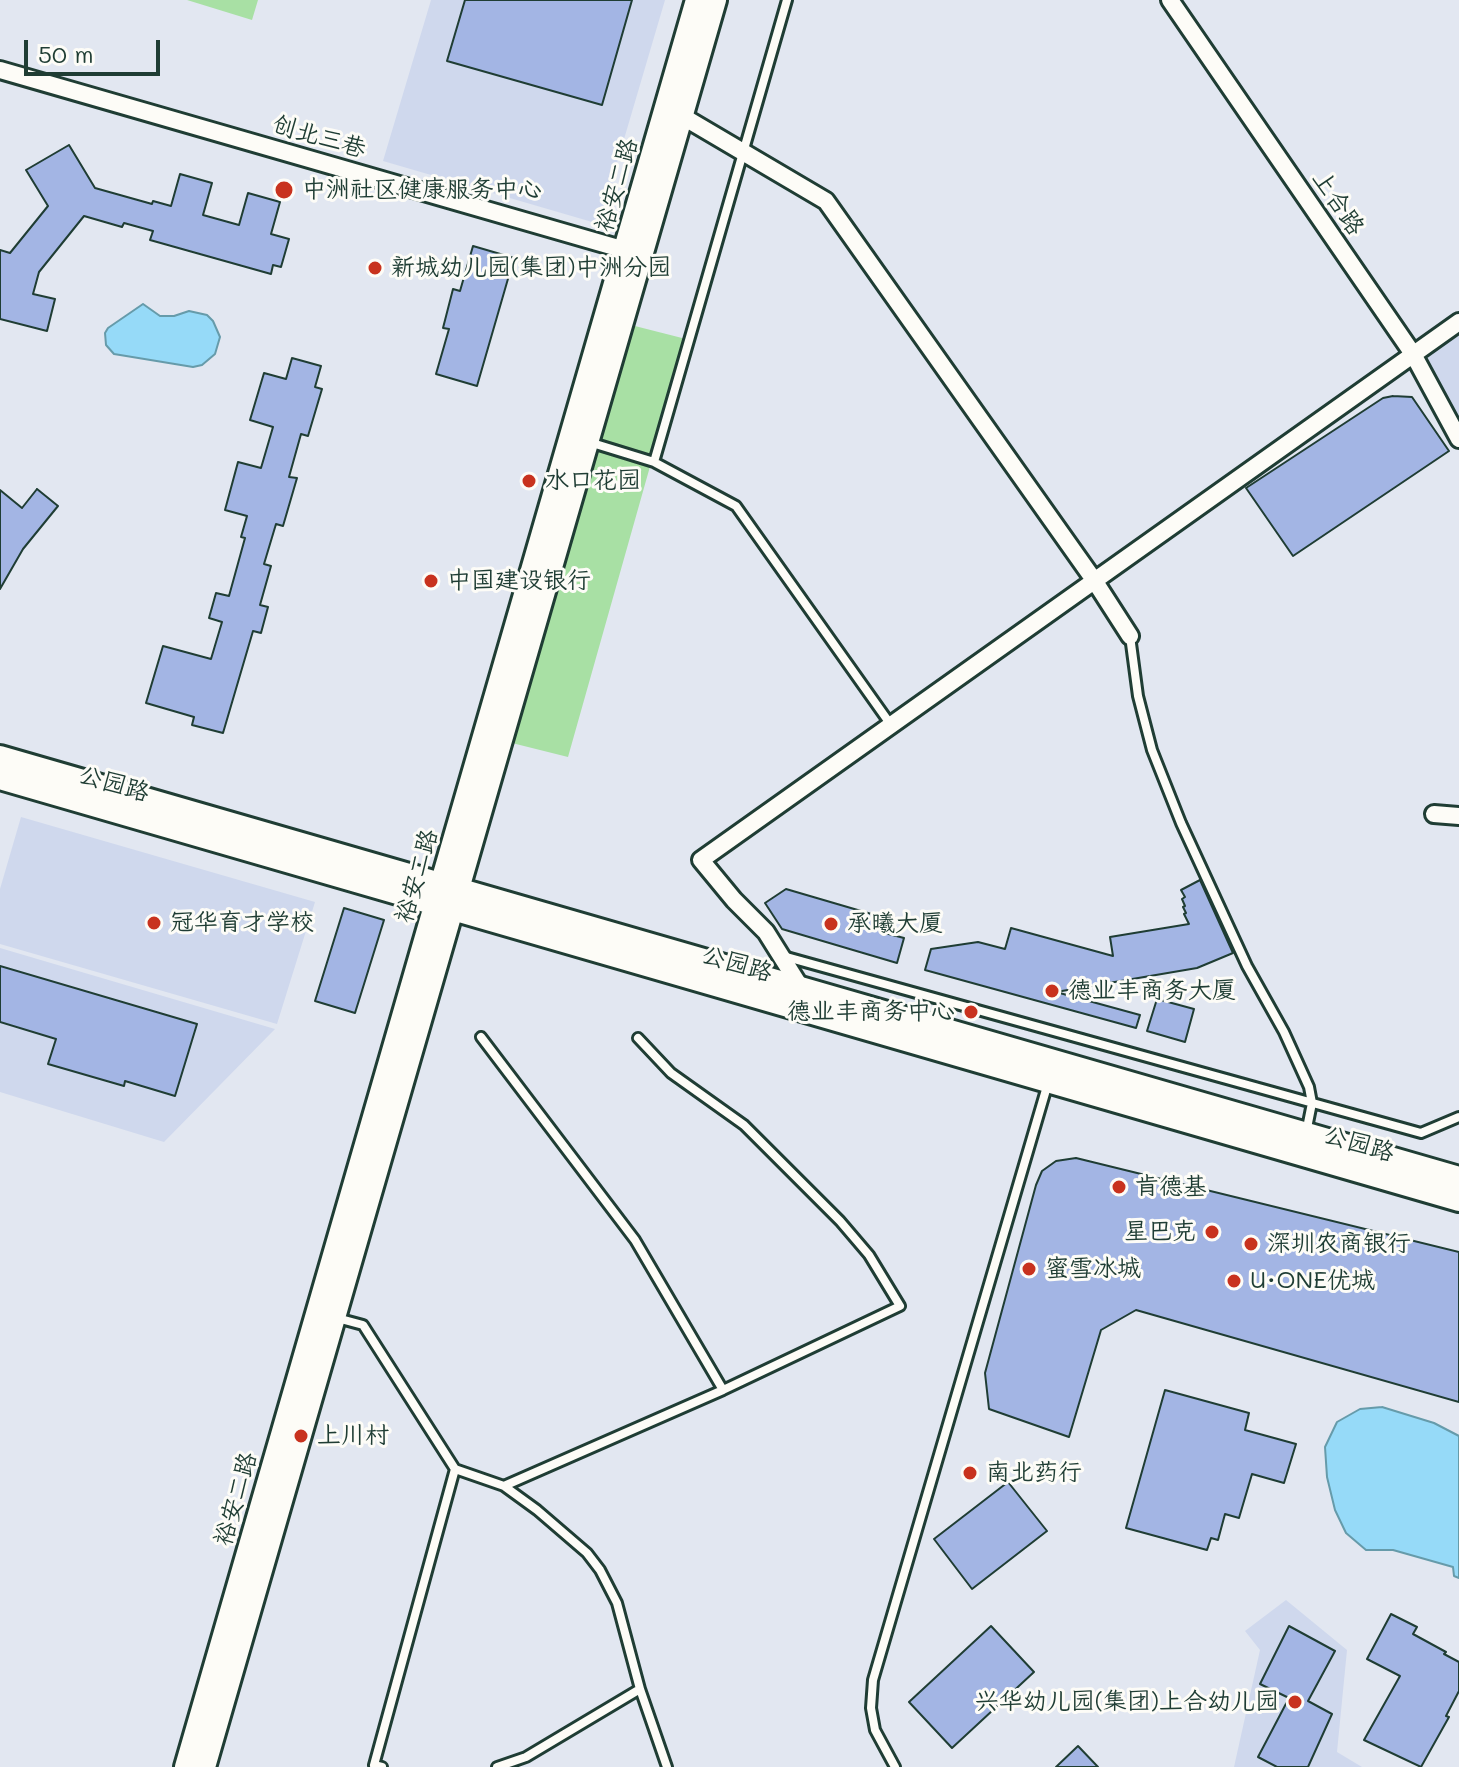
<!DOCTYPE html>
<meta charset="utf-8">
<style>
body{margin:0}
#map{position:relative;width:1459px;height:1767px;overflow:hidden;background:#e2e7f1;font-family:Mali,sans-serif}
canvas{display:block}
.scale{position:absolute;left:24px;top:40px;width:136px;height:36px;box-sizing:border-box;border:4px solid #1f3d34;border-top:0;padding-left:10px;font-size:24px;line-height:28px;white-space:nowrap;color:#1f3d34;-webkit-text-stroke:6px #fdfcf7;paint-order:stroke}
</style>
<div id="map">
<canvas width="1459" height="1767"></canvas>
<div class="scale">50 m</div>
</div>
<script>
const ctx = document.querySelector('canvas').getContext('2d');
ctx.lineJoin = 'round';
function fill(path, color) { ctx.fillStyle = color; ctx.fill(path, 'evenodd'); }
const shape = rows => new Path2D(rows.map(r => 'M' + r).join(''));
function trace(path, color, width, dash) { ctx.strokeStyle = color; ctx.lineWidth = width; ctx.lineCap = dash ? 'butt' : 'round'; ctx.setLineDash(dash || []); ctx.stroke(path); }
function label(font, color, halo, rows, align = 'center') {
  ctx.font = font + ' Mali,"LXGW WenKai TC",sans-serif'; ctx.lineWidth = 6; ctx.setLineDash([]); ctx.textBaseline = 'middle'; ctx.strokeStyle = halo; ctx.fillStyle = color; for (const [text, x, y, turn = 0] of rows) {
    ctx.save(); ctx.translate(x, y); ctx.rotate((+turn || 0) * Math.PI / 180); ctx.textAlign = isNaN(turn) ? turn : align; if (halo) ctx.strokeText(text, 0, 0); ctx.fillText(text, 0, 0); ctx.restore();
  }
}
fill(shape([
 [431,0,665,0,599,224,383,161],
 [1459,329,1459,425,1420,356],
 [21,817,315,902,277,1024,0,944,0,889],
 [0,948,275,1029,164,1142,0,1092],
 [1286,1600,1347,1650,1337,1752,1362,1767,1234,1767,1260,1650,1245,1631]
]), '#cfd8ed');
fill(shape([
 [187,0,258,0,252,20],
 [627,324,686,339,568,757,508,742]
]), '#a8e0a4');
const water = shape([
 [143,304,160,316,174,316,189,311,207,315,213,321,220,337,215,354,202,365,193,367,114,354,106,345,105,333,108,328,143,304],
 [1382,1407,1434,1423,1459,1436,1459,1578,1454,1576,1453,1567,1393,1550,1366,1550,1346,1533,1335,1510,1327,1477,1325,1447,1337,1422,1360,1409,1382,1407]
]);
fill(water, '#96daf8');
trace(water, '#669baa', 2);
const building = shape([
 [465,0,632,0,602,105,447,61,465,0],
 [69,145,95,188,152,204,153,201,171,206,180,174,212,183,203,215,239,225,248,193,280,202,271,234,289,239,281,267,273,265,271,274,150,240,153,231,124,223,122,227,84,216,39,272,33,294,55,299,47,331,0,319,0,250,10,253,48,206,26,170,69,145],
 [473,246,514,258,477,386,436,374,449,329,443,328,453,289,460,291,473,246],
 [292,358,321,366,315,387,322,389,308,436,301,434,289,477,297,478,283,526,276,524,264,564,271,566,260,605,268,607,261,633,253,631,223,733,192,725,194,717,146,703,163,646,211,659,222,622,209,618,216,593,229,596,245,538,241,537,247,516,225,510,238,462,261,468,273,427,250,420,264,373,286,379,292,358],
 [1393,396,1412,397,1449,451,1293,556,1246,488,1383,398,1393,396],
 [37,489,58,506,23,549,0,589,0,490,22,508,37,489],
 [1200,880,1233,953,1197,968,1056,992,1140,1015,1136,1028,925,970,931,949,978,942,1005,949,1011,928,1113,956,1110,937,1189,924,1184,914,1186,913,1183,907,1185,906,1182,899,1185,897,1181,890,1200,880],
 [786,889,885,918,881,932,904,938,897,963,782,929,765,903,786,889],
 [344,908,384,920,355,1013,315,1001,344,908],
 [0,966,197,1024,175,1096,125,1081,124,1086,48,1064,56,1039,0,1022,0,966],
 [1157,999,1194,1009,1185,1042,1147,1031,1157,999],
 [1076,1158,1459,1252,1459,1402,1136,1310,1101,1330,1069,1437,989,1409,985,1373,1036,1185,1042,1171,1056,1161,1076,1158],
 [1165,1390,1249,1413,1245,1430,1296,1444,1284,1483,1252,1474,1239,1518,1225,1514,1218,1540,1211,1538,1207,1550,1126,1528,1165,1390],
 [1008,1482,1047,1531,972,1589,934,1539,1008,1482],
 [1391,1614,1417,1627,1413,1634,1446,1652,1444,1654,1459,1662,1459,1691,1446,1716,1449,1717,1421,1767,1364,1740,1400,1676,1367,1659,1391,1614],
 [991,1626,1034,1672,952,1748,909,1702,991,1626],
 [1289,1626,1335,1651,1308,1701,1332,1714,1308,1767,1277,1767,1258,1757,1289,1698,1260,1684,1289,1626],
 [1078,1746,1098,1767,1056,1767,1078,1746]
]);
fill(building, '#a3b5e4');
trace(building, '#1f3d34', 2);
const lane = shape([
 [787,0,654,462,736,506,891,725],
 [589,442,654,462],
 [1130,636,1138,696,1152,750,1181,823,1247,966,1284,1032,1309,1087,1312,1103,1306,1133],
 [783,956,1421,1133,1459,1117],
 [481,1037,635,1240,723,1390],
 [337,1318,363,1325,455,1469,504,1486,723,1390,900,1306,869,1255,840,1221,744,1125,671,1073,638,1038],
 [504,1486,537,1510,587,1553,600,1570,617,1603,640,1689,667,1767],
 [382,1767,374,1765,455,1469],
 [497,1767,526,1757,640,1689],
 [895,1767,875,1730,871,1708,873,1680,1048,1083]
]);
const street = shape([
 [1170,0,1413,354,1459,439],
 [0,70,625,250],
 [675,112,826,201,1094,580,1130,636],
 [1434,814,1459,816],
 [801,988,766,932,734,900,701,860,1459,322]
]);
const secondary = shape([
 [0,757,1459,1178],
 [0,778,1459,1200],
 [186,1767,697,0],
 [204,1767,715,0]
]);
trace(lane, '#1f3d34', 14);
trace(street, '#1f3d34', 22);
trace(secondary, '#1f3d34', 28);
trace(lane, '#fdfcf7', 8);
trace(street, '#fdfcf7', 16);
trace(secondary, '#fdfcf7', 22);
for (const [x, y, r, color] of [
 [284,190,10,"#c8321e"],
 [375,268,8,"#c8321e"],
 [529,481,8,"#c8321e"],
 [431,581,8,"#c8321e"],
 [154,923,8,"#c8321e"],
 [831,924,8,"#c8321e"],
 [1052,991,8,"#c8321e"],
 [971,1012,8,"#c8321e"],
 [1119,1187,8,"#c8321e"],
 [1212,1232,8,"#c8321e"],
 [1251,1244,8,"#c8321e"],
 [1029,1269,8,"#c8321e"],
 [1234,1281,8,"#c8321e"],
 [301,1436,8,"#c8321e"],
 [970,1473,8,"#c8321e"],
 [1295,1702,8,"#c8321e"]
]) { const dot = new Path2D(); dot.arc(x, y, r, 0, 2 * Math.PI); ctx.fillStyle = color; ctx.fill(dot); trace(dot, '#fdfcf7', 3); }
label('24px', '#1f3d34', '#fdfcf7', [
 ["创北三巷",319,137,16],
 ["裕安二路",617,185,-74],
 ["上合路",1338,203,56],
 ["公园路",114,784,16],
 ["裕安二路",417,876,-74],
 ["公园路",737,964,16],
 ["公园路",1359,1144,16],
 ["裕安二路",236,1499,-74]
]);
label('24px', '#1f3d34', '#fdfcf7', [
 ["中洲社区健康服务中心",302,190],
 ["新城幼儿园(集团)中洲分园",391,268],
 ["水口花园",545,481],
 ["中国建设银行",447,581],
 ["冠华育才学校",170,923],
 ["承曦大厦",847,924],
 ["德业丰商务大厦",1068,991],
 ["德业丰商务中心",955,1012,"right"],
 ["肯德基",1135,1187],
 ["星巴克",1196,1232,"right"],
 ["深圳农商银行",1267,1244],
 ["蜜雪冰城",1045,1269],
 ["U·ONE优城",1250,1281],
 ["上川村",317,1436],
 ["南北药行",986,1473],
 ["兴华幼儿园(集团)上合幼儿园",1279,1702,"right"]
], 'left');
</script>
